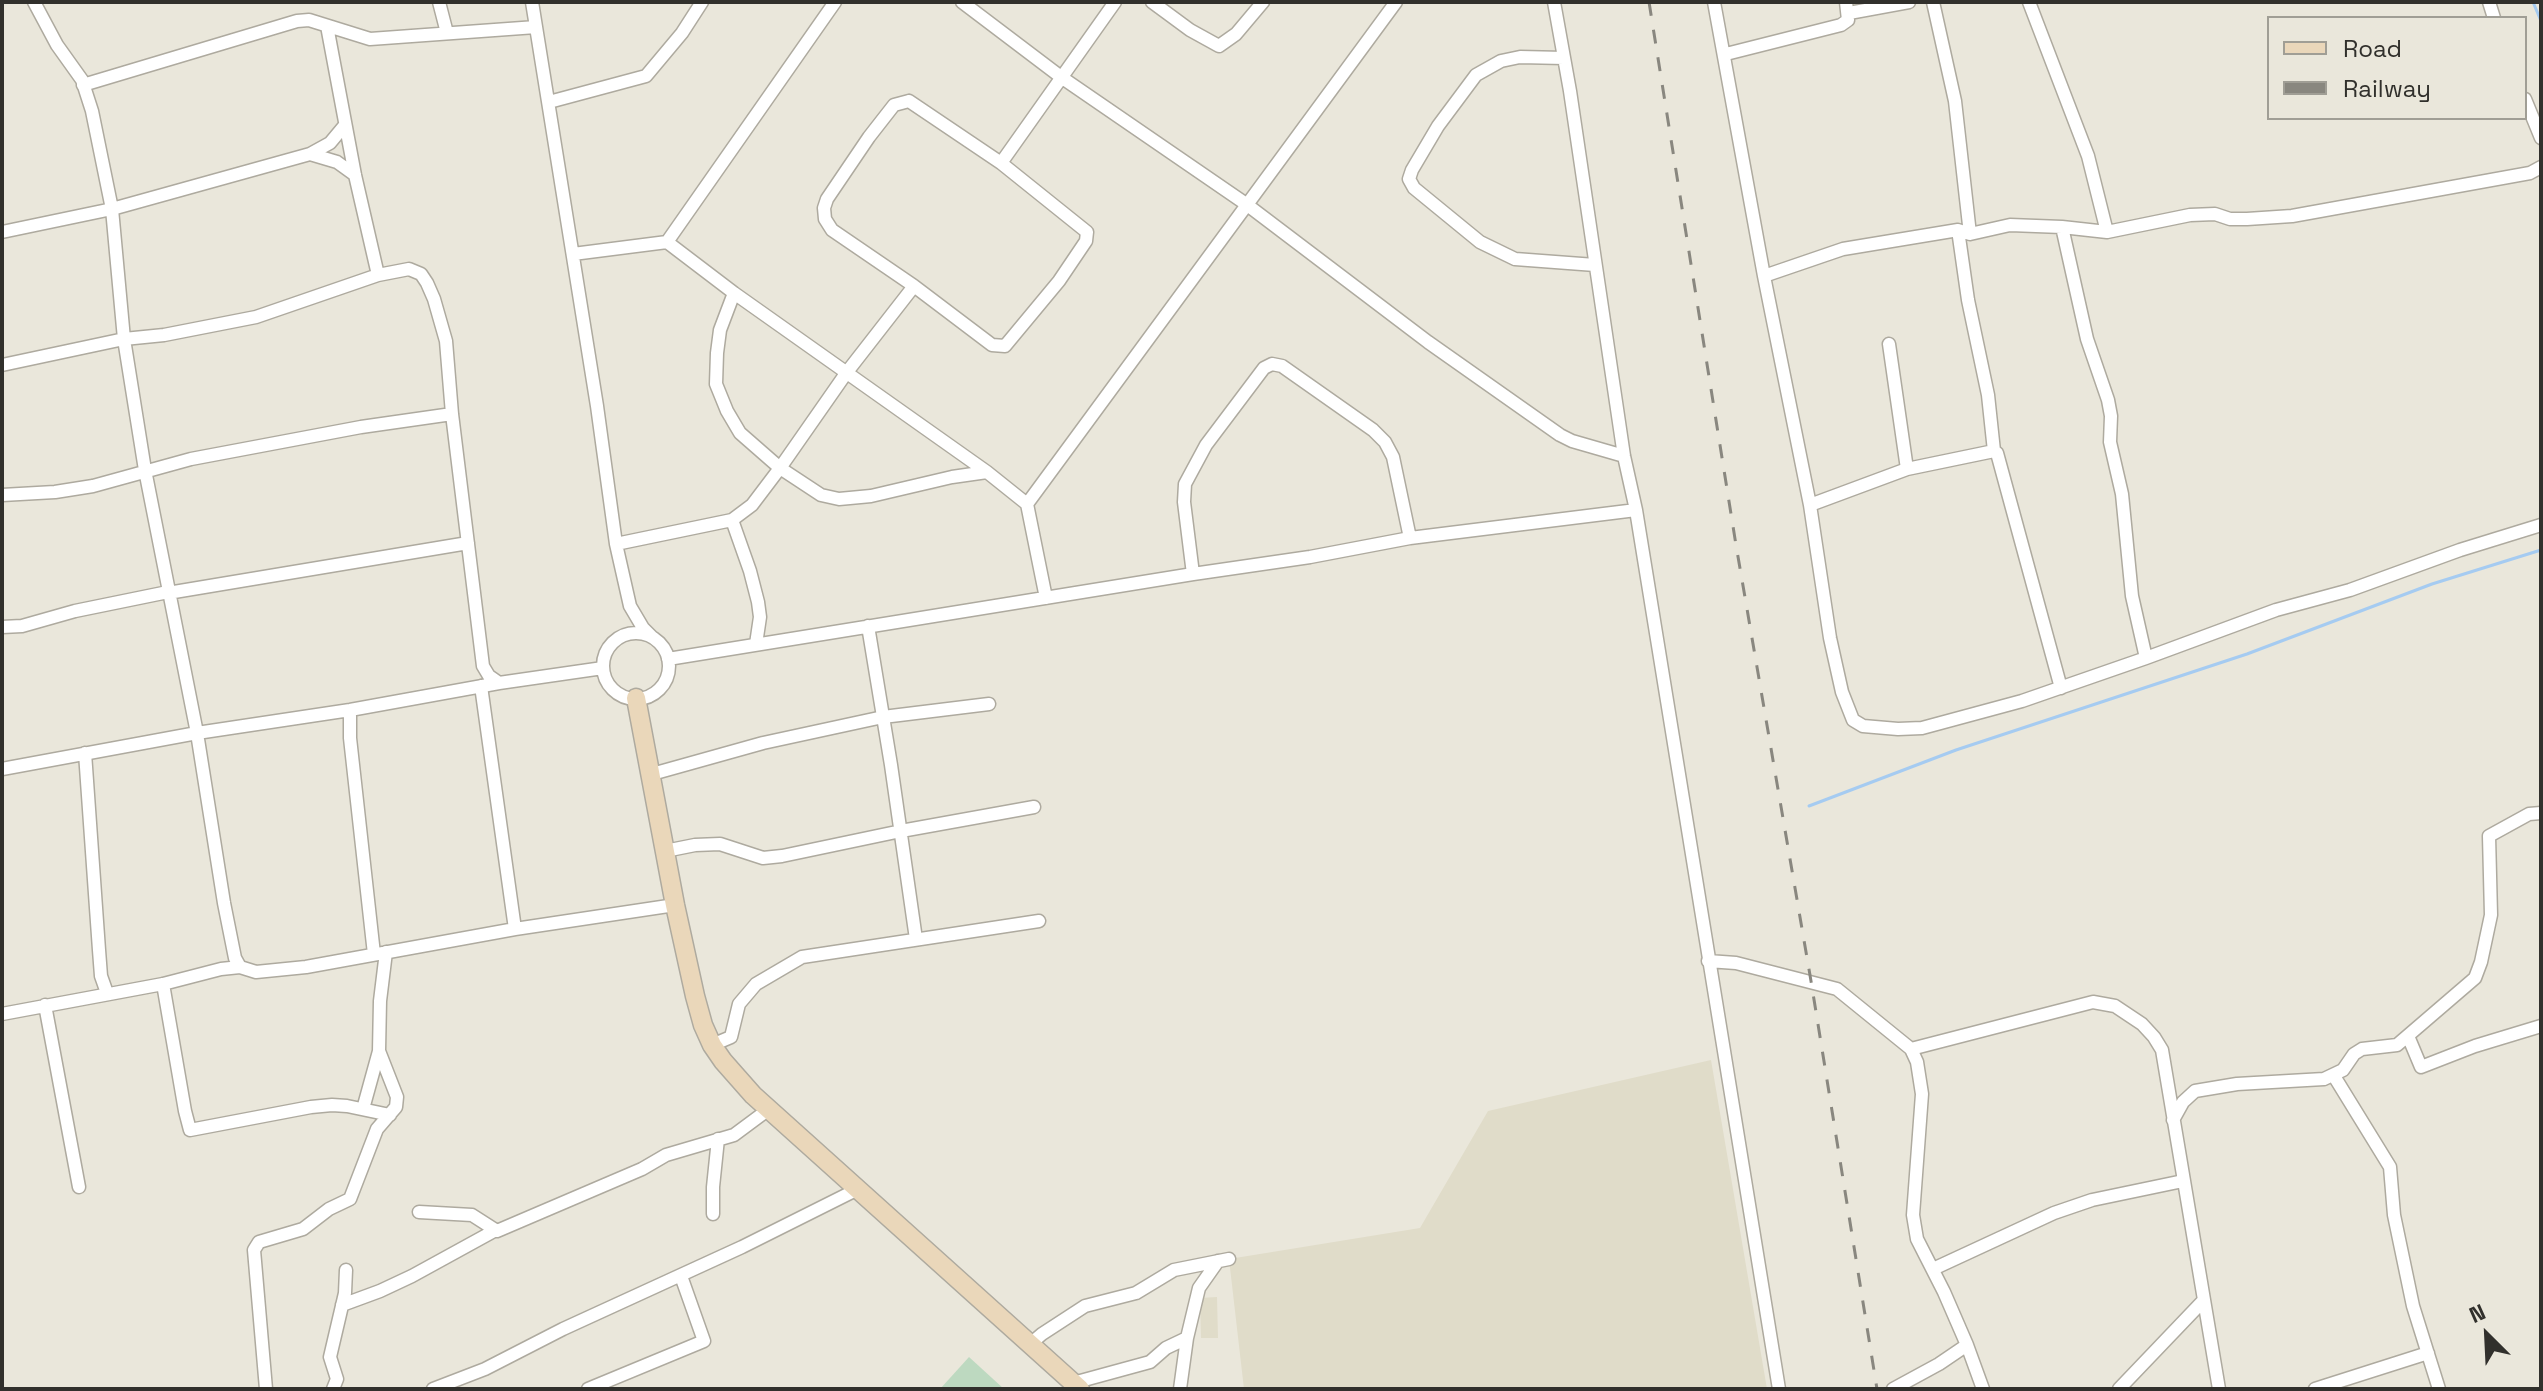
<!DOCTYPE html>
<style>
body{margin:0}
#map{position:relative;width:2543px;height:1391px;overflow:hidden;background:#eae7db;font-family:"Space Grotesk",sans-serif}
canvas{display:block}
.frame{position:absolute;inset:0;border:4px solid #31302c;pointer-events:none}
.legend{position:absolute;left:2267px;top:16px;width:260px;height:104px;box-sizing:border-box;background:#eae7db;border:2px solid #a09e95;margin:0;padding:10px 14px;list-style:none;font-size:24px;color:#31302c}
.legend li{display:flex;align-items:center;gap:16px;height:40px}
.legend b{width:40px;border:2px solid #a09e95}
.north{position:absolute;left:2447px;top:1295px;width:80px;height:80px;-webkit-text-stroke:6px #eae7db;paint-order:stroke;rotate:336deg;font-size:22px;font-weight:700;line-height:32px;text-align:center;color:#31302c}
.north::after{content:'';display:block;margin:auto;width:28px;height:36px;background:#31302c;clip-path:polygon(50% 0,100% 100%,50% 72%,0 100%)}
</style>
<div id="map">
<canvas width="2543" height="1391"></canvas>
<div class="frame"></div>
<ul class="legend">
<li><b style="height:10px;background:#ead7ba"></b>Road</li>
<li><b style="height:10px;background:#89877f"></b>Railway</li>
</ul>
<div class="north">N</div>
</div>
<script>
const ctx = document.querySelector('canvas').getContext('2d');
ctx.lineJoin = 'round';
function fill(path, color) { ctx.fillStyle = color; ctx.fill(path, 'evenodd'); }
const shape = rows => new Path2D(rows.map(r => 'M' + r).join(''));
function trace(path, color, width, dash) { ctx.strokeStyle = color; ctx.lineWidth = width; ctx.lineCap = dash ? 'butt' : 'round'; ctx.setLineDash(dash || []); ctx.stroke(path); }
fill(shape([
 [1711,1060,1767,1389,1244,1389,1229,1259,1420,1228,1488,1111],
 [1217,1297,1218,1338,1201,1338,1200,1298]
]), '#e0dcc9');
fill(shape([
 [969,1357,1004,1389,940,1389]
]), '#bdd9c0');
trace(shape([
 [2533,2,2541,21],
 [1809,806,1956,750,2247,654,2432,584,2541,550]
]), '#a5cbf1', 3);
const street = shape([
 [34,2,57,45,82,80,92,111,112,209,124,339,145,470,197,733,224,903,235,958,240,967],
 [439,2,447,33],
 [532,2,597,406,616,544,630,606,643,628,652,637],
 [962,2,1061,77,1246,204,1428,342,1560,435,1572,441,1624,456],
 [1152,2,1190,30,1219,46,1236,34,1263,2],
 [1554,2,1570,91,1624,456,1636,510,1779,1389],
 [1714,2,1764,276,1810,505,1830,638,1842,692,1853,720,1863,726,1898,729,1922,728,2022,701,2146,658,2276,610,2350,590,2460,550,2541,525],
 [1933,2,1955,101,1970,234],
 [2029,2,2088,156,2107,232],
 [2489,2,2494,18],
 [1849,13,1909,2],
 [327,26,355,175,378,275],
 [1726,54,1841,25,1848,20,1846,2],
 [1564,58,1520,57,1501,61,1476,75,1438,126,1412,170,1409,179,1414,188,1480,242,1515,259,1595,265],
 [83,85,297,21,309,20,370,39,536,27],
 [2525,99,2541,138],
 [909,101,1001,163,1087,232,1086,241,1059,281,1005,346,992,345,914,286,832,230,825,219,824,208,827,199,869,137,894,105,909,101],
 [549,102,646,76,682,33,702,2],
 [310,154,337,162,355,175],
 [1001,163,1115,2],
 [2062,227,2087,339,2108,400,2111,416,2110,442,2122,494,2132,596,2146,658],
 [1958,230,1968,300,1988,395,1994,451,1997,453,2061,688],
 [2,232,112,209,310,154,330,143,345,125],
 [667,242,835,2],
 [573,254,667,242,734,293,987,472,1027,504,1046,598],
 [1764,276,1843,249,1958,230,1970,234,2010,225,2062,227,2107,232,2190,215,2215,214,2230,219,2247,219,2292,216,2530,173,2541,167],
 [734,293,720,330,717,353,716,384,727,411,740,433,780,468,821,495,839,499,871,496,952,477,987,472],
 [1889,344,1907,469],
 [2,365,124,339,164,335,256,317,378,275,409,269,421,274,427,283,434,299,446,341,452,414,483,666,489,676,499,683],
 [2,495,55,492,93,486,191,459,361,427,452,414],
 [1027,504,1396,2],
 [1810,505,1907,469,1994,451],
 [732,520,750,571,758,602,760,617,756,644],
 [616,544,732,520,752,505,780,468,847,372,914,286],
 [1193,574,1184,502,1185,484,1206,445,1264,368,1272,364,1282,366,1373,430,1385,442,1393,457,1410,538],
 [168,593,468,543],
 [868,626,891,765,916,939],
 [2,627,22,626,75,611,168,592],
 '603 666a33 33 0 1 1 66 0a33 33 0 1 1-66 0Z',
 [668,659,1193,574,1310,557,1410,538,1636,510],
 [481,686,515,929],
 [350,710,350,738,374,954],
 [85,753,99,950,101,976,107,993],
 [2,769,197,733,350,710,499,683,603,668],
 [652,774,763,743,883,717,989,704],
 [665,851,695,845,720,844,763,858,782,856,901,831,1034,807],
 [1708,961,1736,963,1837,989,1911,1049,1917,1062,1922,1094,1913,1215,1917,1239,1944,1292,1967,1345,1983,1389],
 [163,984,185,1111,190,1130,311,1107,332,1105,347,1106,390,1115],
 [45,1005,79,1187],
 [2,1014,163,984,221,969,240,967,256,972,306,967,515,929,675,905],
 [2408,1036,2421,1067,2475,1046,2541,1026],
 [712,1045,731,1037,739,1004,756,984,802,957,1039,921],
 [1911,1049,2093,1002,2115,1006,2142,1024,2154,1037,2162,1050,2219,1389],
 [2334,1076,2390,1167,2394,1215,2413,1306,2439,1389],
 [363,1109,379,1051],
 [2173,1120,2183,1102,2195,1091,2237,1084,2324,1079,2343,1070,2354,1054,2362,1049,2397,1045,2475,978,2481,962,2491,915,2489,836,2529,814,2541,813],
 [419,1212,472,1215,497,1231,642,1169,666,1155,734,1135,769,1109],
 [713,1214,713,1187,718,1139],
 [1933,1269,2054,1213,2092,1200,2183,1181],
 [342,1305,380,1291,412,1276,494,1231],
 [1029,1345,1042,1334,1085,1306,1136,1293,1174,1270,1229,1259],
 [1073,1383,1150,1362,1166,1348,1187,1338],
 [266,1389,254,1250,259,1242,303,1229,329,1209,350,1199,377,1129,396,1107,397,1097,379,1051,380,1001,386,952],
 [333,1389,337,1379,330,1357,345,1293,346,1270],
 [433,1389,485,1369,563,1329,742,1247,858,1189],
 [588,1389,704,1341,681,1276],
 [1180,1389,1187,1338,1199,1288,1218,1261],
 [1893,1389,1939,1364,1967,1345],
 [2119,1389,2204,1300],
 [2315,1389,2428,1353]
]);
const secondary = shape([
 [636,698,675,905,695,996,703,1025,712,1045,723,1061,753,1095,1080,1389]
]);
trace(street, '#aeaa9f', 15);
trace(secondary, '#aeaa9f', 21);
trace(street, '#fff', 12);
trace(secondary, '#ead7ba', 18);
trace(shape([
 [1649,2,1736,545,1811,981,1877,1389]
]), '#89877f', 3, [14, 14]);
</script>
